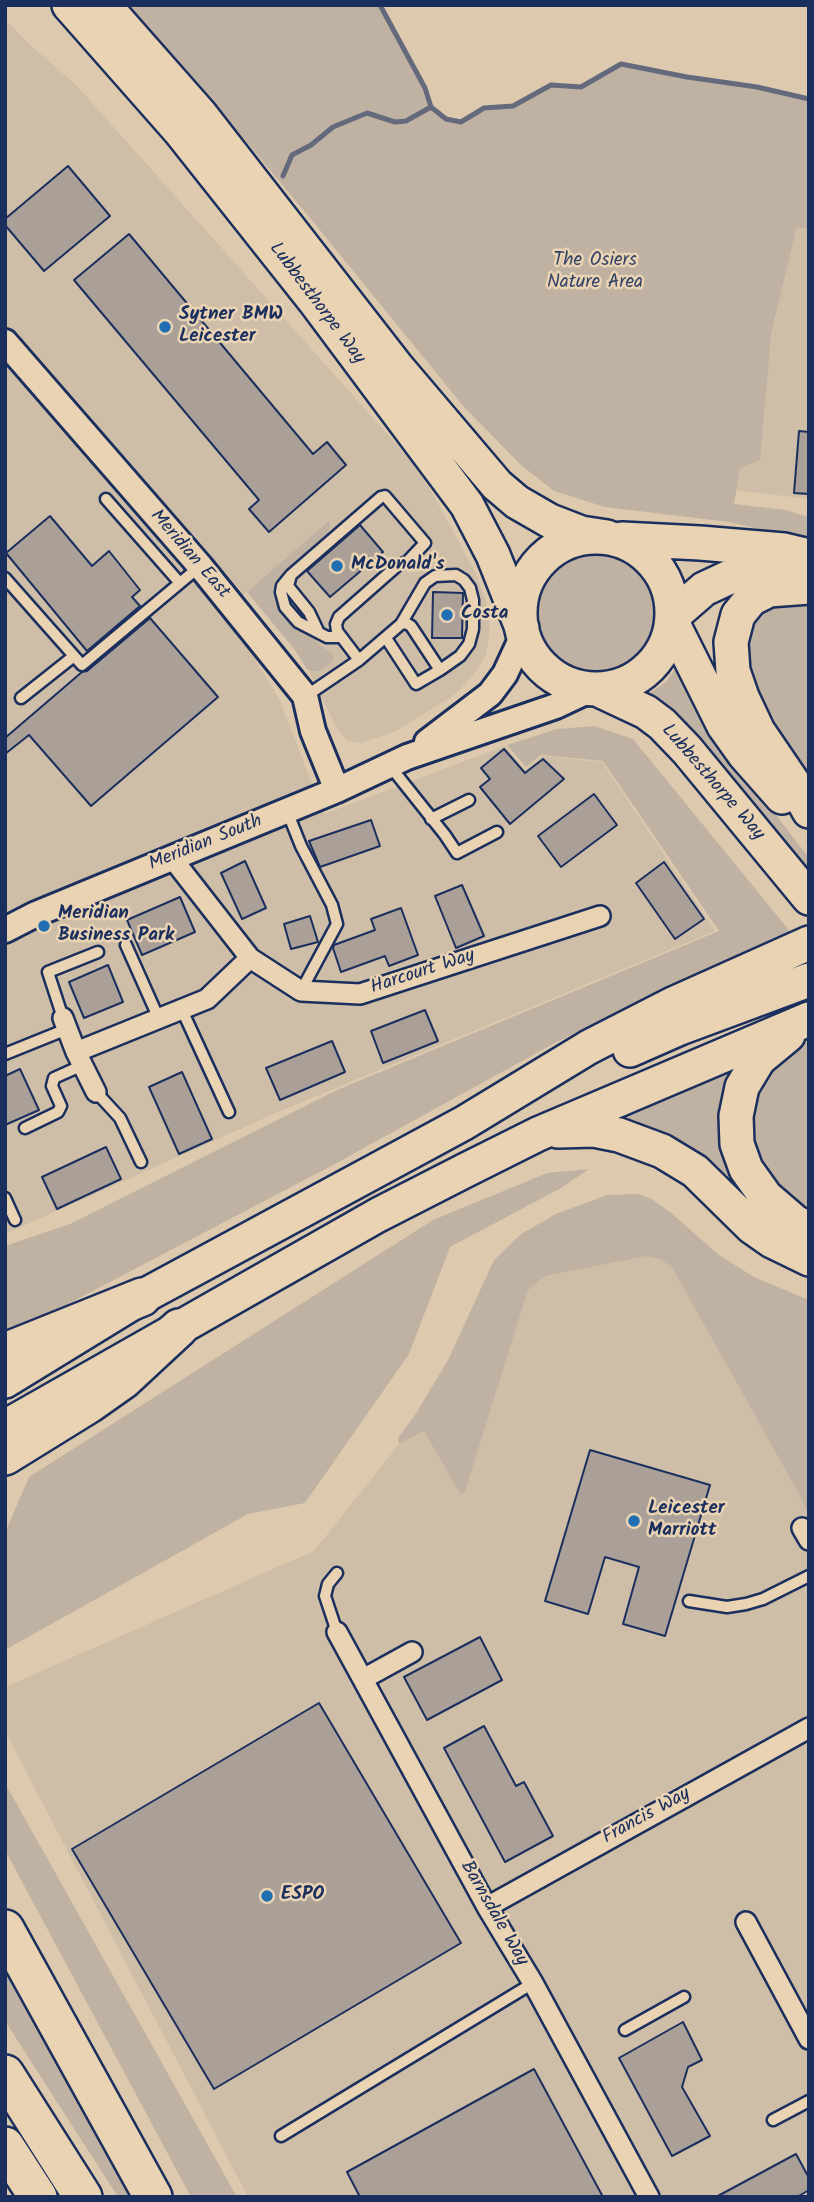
<!DOCTYPE html>
<style>
body{margin:0}
#map{position:relative;width:814px;height:2202px;overflow:hidden;background:#ddc9ad;font-family:Kalam,sans-serif}
canvas{display:block}
.frame{position:absolute;inset:0;border:7px solid #1b2f5e;pointer-events:none}
</style>
<div id="map">
<canvas width="814" height="2202"></canvas>
<div class="frame"></div>
</div>
<script>
const ctx = document.querySelector('canvas').getContext('2d');
ctx.lineJoin = 'round';
function fill(path, color) { ctx.fillStyle = color; ctx.fill(path, 'evenodd'); }
const shape = rows => new Path2D(rows.map(r => 'M' + r).join(''));
function trace(path, color, width, dash) { ctx.strokeStyle = color; ctx.lineWidth = width; ctx.lineCap = dash ? 'butt' : 'round'; ctx.setLineDash(dash || []); ctx.stroke(path); }
function label(font, color, halo, rows, align = 'center') {
  ctx.font = font + ' Kalam,sans-serif'; ctx.lineWidth = 5; ctx.setLineDash([]); ctx.textBaseline = 'middle'; ctx.strokeStyle = halo; ctx.fillStyle = color; for (const [text, x, y, turn = 0] of rows) {
    ctx.save(); ctx.translate(x, y); ctx.rotate((+turn || 0) * Math.PI / 180); ctx.textAlign = isNaN(turn) ? turn : align; if (halo) ctx.strokeText(text, 0, 0); ctx.fillText(text, 0, 0); ctx.restore();
  }
}
fill(shape([
 [5,19,27,42,77,86,406,455,429,487,476,574,486,601,490,629,486,655,471,678,454,695,396,731,361,743,348,741,339,732,307,669,295,650,247,592,225,610,279,699,324,814,505,746,525,770,542,756,602,762,715,931,285,1109,5,1234],
 [797,227,809,229,809,499,735,490],
 [661,1246,809,1481,809,2197,248,2197,5,1731,5,1687,314,1551,412,1428,514,1277]
]), '#cebda7');
fill(shape([
 [128,5,380,5,425,88,431,107,446,119,461,122,484,108,514,106,551,85,581,86,621,64,688,77,757,87,809,99,809,229,797,227,771,335,760,460,740,468,734,504,786,510,809,517,809,541,729,522,605,507,554,491,521,465,464,407,310,218,175,57],
 [329,521,330,527,326,539,293,567,286,571,279,579,276,589,276,597,285,616,334,656,334,659,330,663,319,671,313,671,307,669,295,650,247,592],
 '533 612a64 64 0 1 1 128 0a64 64 0 1 1-128 0Z',
 [809,602,809,785,746,691,748,617,761,603],
 [679,663,760,794,809,858,809,864,805,867,682,719,647,695,666,682],
 [595,726,633,739,793,935,674,983,551,1045,333,1165,5,1337,5,1246,70,1224,337,1090,719,931,603,761,541,755,526,767,507,745,557,729],
 [809,1036,809,1221,760,1180,746,1112,775,1056],
 [741,1064,742,1179,727,1183,680,1146,647,1127,616,1119],
 [589,1169,561,1188,450,1247,409,1354,305,1503,248,1514,5,1650,5,1533,29,1477,433,1220,547,1173],
 [638,1194,652,1199,671,1213,719,1255,754,1277,809,1300,809,1515,798,1492,673,1269,661,1259,646,1256,545,1276,528,1290,465,1491,461,1495,424,1431,399,1444,398,1438,415,1415,448,1360,494,1260,521,1234,556,1214,607,1195],
 [5,1783,237,2197,191,2197,5,1850],
 [5,1949,138,2197,118,2197,5,2021]
]), '#c0b2a2');
trace(shape([
 [380,5,425,88,431,107,446,119,461,122,484,108,513,106,551,85,581,87,621,64,687,77,757,87,809,99],
 [283,176,292,155,311,145,333,127,367,113,395,122,406,121,431,107]
]), '#646a7c', 5);
const building = shape([
 [68,166,110,216,44,271,5,225,5,219,68,166],
 [129,234,313,454,327,442,346,465,269,532,249,509,259,500,74,280,129,234],
 [799,431,809,432,809,494,794,493,799,431],
 [50,516,92,566,109,551,140,590,132,597,140,606,87,651,6,553,50,516],
 [360,525,383,552,330,597,307,571,360,525],
 [433,592,463,593,462,638,432,638,433,592],
 [150,618,218,697,91,806,29,735,5,754,5,738,82,672,87,671,150,618],
 [504,749,525,773,543,759,564,779,510,824,480,787,490,779,481,768,504,749],
 [594,794,617,825,561,867,538,836,594,794],
 [371,820,380,846,320,867,309,841,371,820],
 [245,861,266,908,242,919,221,873,245,861],
 [664,862,704,919,675,939,636,883,664,862],
 [462,885,484,936,456,948,435,896,462,885],
 [180,897,195,932,142,955,127,920,180,897],
 [401,908,418,955,389,966,385,956,341,972,333,948,334,945,375,930,371,919,401,908],
 [310,916,318,942,291,949,284,924,310,916],
 [108,965,123,1002,84,1018,69,982,108,965],
 [425,1010,438,1041,383,1063,371,1031,425,1010],
 [332,1041,345,1072,280,1100,266,1068,332,1041],
 [20,1069,39,1110,5,1125,5,1076,20,1069],
 [182,1072,212,1139,179,1154,149,1087,182,1072],
 [106,1147,121,1179,57,1209,42,1177,106,1147],
 [590,1450,710,1485,665,1636,623,1624,639,1567,605,1557,588,1614,545,1601,590,1450],
 [480,1637,502,1680,427,1720,404,1677,480,1637],
 [319,1703,461,1943,214,2089,72,1849,319,1703],
 [484,1726,516,1786,524,1782,553,1836,505,1862,444,1748,484,1726],
 [683,2022,702,2060,688,2067,682,2087,710,2136,672,2156,619,2058,683,2022],
 [534,2069,603,2197,360,2197,347,2172,534,2069],
 [796,2154,809,2178,809,2190,797,2197,716,2197,796,2154]
]);
fill(building, '#aaa098');
trace(building, '#1b2f5e', 2);
const service = shape([
 [106,499,179,582],
 [291,575,288,586,309,612,318,631],
 [5,578,82,665,199,567],
 [401,624,425,583,435,576,456,575,464,580,470,588,473,600,473,629,469,644,460,656,440,670],
 [359,660,401,624,406,623,411,626,440,670,416,684,386,638],
 [306,696,359,660,337,631,336,624,339,617,398,565,407,562,425,543,385,496,381,497,291,575,282,586,281,592,285,607,298,622,327,637,340,637],
 [21,698,74,656],
 [390,766,445,835,457,853,497,832],
 [287,811,301,846,332,905,337,924,301,991],
 [431,819,469,800],
 [126,945,159,1019],
 [182,1010,229,1112],
 [63,1018,48,972,98,952],
 [5,1054,67,1029],
 [96,1092,120,1118,141,1162],
 [25,1128,58,1112,61,1106,52,1086,54,1078,83,1065],
 [5,1198,15,1220],
 [689,1601,727,1607,746,1604,763,1599,809,1576],
 [337,1632,325,1596,328,1584,337,1573],
 [625,2030,684,1997],
 [773,2120,809,2101],
 [281,2136,533,1983]
]);
const minor = shape([
 [172,858,250,958,301,991,360,994,600,916],
 [63,1018,76,1052,96,1092],
 [76,1052,207,999,250,958],
 [802,1528,809,1540],
 [337,1632,487,1907,533,1983,649,2197],
 [363,1679,412,1652],
 [487,1907,809,1728],
 [746,1922,809,2039]
]);
const tertiary = shape([
 [5,342,200,566,305,696,313,731,337,790],
 [427,742,490,694,505,674,523,635],
 [5,930,36,914,337,790,407,757,556,706,592,689]
]);
const trunk = shape([
 [69,5,180,131,314,300,467,505,493,555,522,628],
 [104,5,200,114,396,366,497,485,517,502,550,521,581,533,607,537],
 '520 613a76 76 0 1 1 152 0a76 76 0 1 1-152 0Z',
 [622,539,700,543,784,550,809,556],
 [809,587,769,590,751,599,738,615,731,642,733,671,742,697,758,731,794,784,809,811],
 [673,616,704,589,736,574,768,571,797,577],
 [672,622,724,726,744,754,782,797],
 [597,689,646,712,662,724,687,750,809,898],
 [788,1035,759,1059,742,1087,736,1116,737,1144,746,1169,766,1197,795,1222,809,1229],
 [630,1050,680,1028,809,980],
 [558,1131,594,1130,619,1135,662,1151,695,1171,752,1227,772,1241,809,1259],
 [5,1381,142,1297,464,1123,589,1047,675,1003,809,943],
 [5,1427,378,1215,466,1170,538,1134,809,1019]
]);
const motorway = shape([
 [5,1352,142,1297],
 [5,1456,89,1404,123,1380,179,1328],
 [5,1929,153,2197],
 [5,2074,83,2197],
 [5,2146,38,2197]
]);
trace(service, '#1b2f5e', 15);
trace(minor, '#1b2f5e', 24);
trace(tertiary, '#1b2f5e', 30);
trace(trunk, '#1b2f5e', 38);
trace(motorway, '#1b2f5e', 42);
trace(service, '#e9d3b2', 10);
trace(minor, '#e9d3b2', 19);
trace(tertiary, '#e9d3b2', 24);
trace(trunk, '#e9d3b2', 33);
trace(motorway, '#e9d3b2', 37);
for (const [x, y, r, color] of [
 [165,327,7,"#1f6fb2"],
 [337,566,7,"#1f6fb2"],
 [447,615,7,"#1f6fb2"],
 [44,926,7,"#1f6fb2"],
 [634,1521,7,"#1f6fb2"],
 [267,1896,7,"#1f6fb2"]
]) { const dot = new Path2D(); dot.arc(x, y, r, 0, 2 * Math.PI); ctx.fillStyle = color; ctx.fill(dot); trace(dot, '#e9d3b2', 2.5); }
label('19px', '#344368', '#e9d3b2', [
 ["The Osiers",595,262],
 ["Nature Area",595,284]
]);
label('19px', '#1b2f5e', '#e9d3b2', [
 ["Lubbesthorpe Way",316,304,53],
 ["Meridian East",189,555,49],
 ["Lubbesthorpe Way",712,783,49],
 ["Meridian South",206,844,-22],
 ["Harcourt Way",423,973,-18],
 ["Francis Way",647,1817,-29],
 ["Barnsdale Way",493,1914,60]
]);
label('bold 19px', '#1b2f5e', '#e9d3b2', [
 ["Sytner BMW",179,316],
 ["Leicester",179,338],
 ["McDonald's",351,566],
 ["Costa",461,615],
 ["Meridian",58,915],
 ["Business Park",58,937],
 ["Leicester",648,1510],
 ["Marriott",648,1532],
 ["ESPO",281,1896]
], 'left');
</script>
